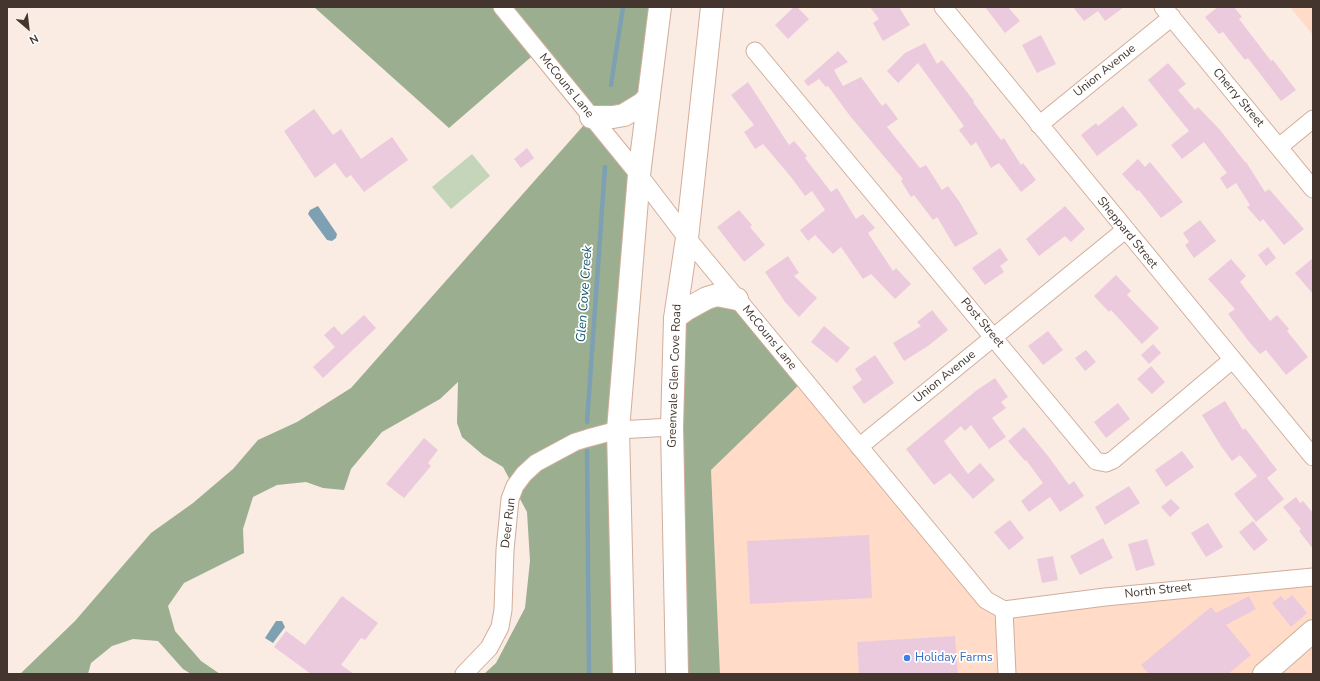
<!DOCTYPE html>
<style>
body{margin:0}
#map{position:relative;width:1320px;height:681px;overflow:hidden;background:#faebe3;font-family:"Nunito Sans",sans-serif}
canvas{display:block}
.frame{position:absolute;inset:0;border:8px solid #44362e;pointer-events:none}
.north{position:absolute;left:8px;top:8px;width:40px;height:40px;-webkit-text-stroke:3px #fff;paint-order:stroke;rotate:152deg;font-size:11px;font-weight:700;line-height:16px;text-align:center;color:#44362e}
.north::after{content:'';display:block;margin:auto;width:14px;height:18px;background:#44362e;clip-path:polygon(50% 0,100% 100%,50% 72%,0 100%)}
</style>
<div id="map">
<canvas width="1320" height="681"></canvas>
<div class="frame"></div>
<div class="north">N</div>
</div>
<script>
const ctx = document.querySelector('canvas').getContext('2d');
ctx.lineJoin = 'round';
function fill(path, color) { ctx.fillStyle = color; ctx.fill(path, 'evenodd'); }
const shape = rows => new Path2D(rows.map(r => 'M' + r).join(''));
function trace(path, color, width, dash) { ctx.strokeStyle = color; ctx.lineWidth = width; ctx.lineCap = dash ? 'butt' : 'round'; ctx.setLineDash(dash || []); ctx.stroke(path); }
function label(font, color, halo, rows, align = 'center') {
  ctx.font = font + ' "Nunito Sans",sans-serif'; ctx.lineWidth = 3.5; ctx.setLineDash([]); ctx.textBaseline = 'middle'; ctx.strokeStyle = halo; ctx.fillStyle = color; for (const [text, x, y, turn = 0] of rows) {
    ctx.save(); ctx.translate(x, y); ctx.rotate((+turn || 0) * Math.PI / 180); ctx.textAlign = isNaN(turn) ? turn : align; if (halo) ctx.strokeText(text, 0, 0); ctx.fillText(text, 0, 0); ctx.restore();
  }
}
fill(shape([
 [1290,7,1313,7,1313,35],
 [804,380,1004,610,1313,577,1313,674,720,674,711,470]
]), '#ffdbc8');
fill(shape([
 [472,154,490,176,451,209,432,187]
]), '#c5d5ba');
fill(shape([
 [314,7,660,7,649,97,601,118,639,175,620,674,484,674,496,663,525,608,530,561,527,512,503,467,483,455,462,437,457,423,458,382,440,399,382,432,351,469,344,490,323,488,306,482,277,485,253,497,243,529,244,553,184,583,168,606,175,631,201,661,220,674,191,674,183,669,158,641,133,639,112,646,91,663,88,674,20,674,75,621,151,533,193,503,233,469,258,440,297,422,351,388,591,117,538,51,449,128],
 [734,295,804,380,711,470,720,674,677,674,675,318]
]), '#9cae90');
fill(shape([
 [318,206,337,234,336,238,332,241,327,240,308,214,310,210],
 [276,621,282,621,285,627,273,643,265,638]
]), '#7da1b3');
trace(shape([
 [611,85,623,7],
 [587,422,605,167],
 [587,451,589,674]
]), '#7da1b3', 4.5);
fill(shape([
 [794,7,797,7,809,19,788,39,775,25],
 [870,7,899,7,910,25,883,41,873,23,879,19],
 [985,7,1008,7,1020,21,1005,33],
 [1073,7,1124,7,1105,21,1098,11,1084,21],
 [1218,7,1234,7,1242,17,1239,19,1271,61,1273,60,1296,90,1281,101,1248,58,1245,60,1223,32,1219,34,1205,17],
 [1041,35,1056,64,1037,73,1022,45],
 [925,43,937,64,942,60,974,101,973,102,1001,140,1004,138,1021,165,1023,163,1036,180,1021,192,999,163,991,168,976,142,971,146,959,130,964,126,918,63,898,83,887,71,905,53],
 [838,51,848,62,834,70,843,86,861,77,882,106,886,103,898,119,887,127,920,168,926,165,942,190,948,186,959,201,978,234,955,247,937,217,933,220,914,195,911,197,901,181,903,179,850,116,828,86,826,87,819,79,808,86,804,81],
 [1168,63,1186,84,1178,90,1195,110,1198,107,1220,130,1245,162,1246,162,1265,192,1269,189,1304,229,1284,245,1263,219,1260,222,1247,207,1250,205,1236,183,1227,189,1220,178,1227,173,1204,142,1182,159,1171,145,1189,131,1148,80],
 [748,82,789,145,794,141,807,156,805,158,831,192,837,188,856,219,863,214,875,228,868,233,893,271,896,268,911,284,895,299,871,274,863,279,841,247,833,254,815,235,808,241,800,230,825,210,812,191,805,196,791,177,763,144,755,149,744,132,754,125,731,95],
 [1123,106,1138,125,1097,156,1081,135,1096,123,1098,126],
 [314,109,333,135,341,129,361,159,392,137,408,160,364,192,351,175,346,178,335,163,315,178,284,131],
 [527,148,534,158,521,168,514,159],
 [1138,159,1145,167,1150,162,1183,202,1161,218,1139,190,1137,191,1122,174],
 [1065,206,1085,229,1071,242,1065,236,1039,256,1026,239],
 [739,210,752,225,750,227,765,245,744,262,717,227],
 [1200,220,1216,241,1194,258,1185,245,1189,242,1183,233],
 [1268,247,1276,258,1266,266,1258,255],
 [1000,248,1008,260,1000,266,1004,272,985,285,972,268],
 [788,256,799,273,794,276,817,298,799,317,785,302,765,272],
 [1313,258,1313,294,1295,273],
 [1231,259,1246,276,1240,282,1270,321,1277,315,1289,329,1287,331,1308,357,1286,375,1266,350,1260,354,1250,343,1228,314,1235,309,1208,279],
 [1116,275,1131,291,1127,295,1159,328,1142,344,1111,310,1109,312,1094,296],
 [932,310,948,330,928,346,904,361,893,343,921,326,917,322],
 [364,315,376,328,323,378,313,367,335,347,324,335,334,326,342,335],
 [824,326,850,348,837,363,811,342],
 [1048,331,1063,350,1043,365,1028,346],
 [1153,344,1161,353,1149,364,1141,355],
 [1086,350,1096,362,1085,371,1075,358],
 [875,355,894,383,864,404,852,387,862,380,855,369],
 [1151,366,1165,382,1152,394,1137,379],
 [995,378,1008,397,1001,402,1006,408,992,418,1006,437,989,449,971,425,965,431,961,426,944,441,968,474,980,463,995,480,973,499,950,473,934,485,906,449,977,390],
 [1225,401,1243,430,1245,428,1277,470,1267,478,1284,499,1256,522,1234,494,1257,476,1240,455,1232,461,1221,446,1202,415],
 [1118,403,1130,419,1106,438,1094,422],
 [1024,427,1048,456,1069,485,1074,481,1084,496,1060,512,1050,497,1029,512,1021,501,1043,483,1026,460,1025,461,1008,441],
 [424,438,438,450,428,463,431,466,404,498,386,484],
 [1182,451,1194,467,1166,487,1155,470],
 [1129,486,1140,503,1105,525,1095,507],
 [1296,497,1300,503,1303,501,1313,513,1313,549,1299,531,1301,529,1283,507],
 [1171,499,1180,508,1170,517,1161,507],
 [1010,520,1024,538,1009,550,994,532],
 [1253,521,1268,540,1254,551,1239,532],
 [1208,523,1223,547,1206,557,1191,533],
 [869,535,872,598,750,604,747,541],
 [1103,538,1113,558,1080,575,1070,556],
 [1147,539,1155,565,1136,571,1128,544],
 [1053,556,1058,580,1042,583,1037,559],
 [1292,595,1307,613,1291,627,1272,603,1281,596,1285,601],
 [342,596,378,623,365,640,361,638,341,665,354,674,311,674,274,647,286,631,305,645],
 [1249,596,1256,609,1226,625,1251,655,1228,674,1149,674,1141,665,1211,607,1216,613],
 [955,636,958,674,859,674,857,642]
]), '#eccade');
const street = shape([
 [502,7,639,175,687,238,986,600,1004,610],
 [943,7,1313,457],
 [1163,7,1313,189],
 [755,51,1096,461,1106,463,1113,460,1232,360],
 [1039,125,1172,17],
 [1279,147,1313,119],
 [859,447,1125,230],
 [1004,610,1105,597,1313,577],
 [1004,610,1007,674],
 [464,674,489,648,500,627,503,610,505,550,510,499,515,486,524,474,536,463,575,442,588,438,618,430,672,427]
]);
const secondary = shape([
 [1264,674,1313,631]
]);
const primary = shape([
 [591,117,613,117,624,115,642,104,649,97],
 [675,318,687,309,707,298,717,295,737,299],
 [624,674,618,430,639,175,660,7],
 [677,674,672,427,675,318,687,238,712,7]
]);
trace(street, '#d1ae9b', 19);
trace(secondary, '#d1ae9b', 24);
trace(primary, '#d1ae9b', 24);
trace(street, '#fff', 17);
trace(secondary, '#fff', 22);
trace(primary, '#fff', 22);
for (const [x, y, r, color] of [
 [907,658,4,"#3f7fe0"]
]) { const dot = new Path2D(); dot.arc(x, y, r, 0, 2 * Math.PI); ctx.fillStyle = color; ctx.fill(dot); trace(dot, '#fff', 1.5); }
label('12px', '#44362e', '#fff', [
 ["Union Avenue",1105,71,-39],
 ["McCouns Lane",566,86,51],
 ["Cherry Street",1238,98,50],
 ["Sheppard Street",1127,233,51],
 ["Post Street",982,323,50],
 ["McCouns Lane",769,338,51],
 ["Greenvale Glen Cove Road",675,376,-88],
 ["Union Avenue",945,377,-39],
 ["Deer Run",509,523,-83],
 ["North Street",1158,591,-6]
]);
label('12px', '#366cbe', '#fff', [
 ["Holiday Farms",915,658]
], 'left');
label('italic 13px', '#155872', '#fff', [
 ["Glen Cove Creek",585,294,-86]
]);
</script>
